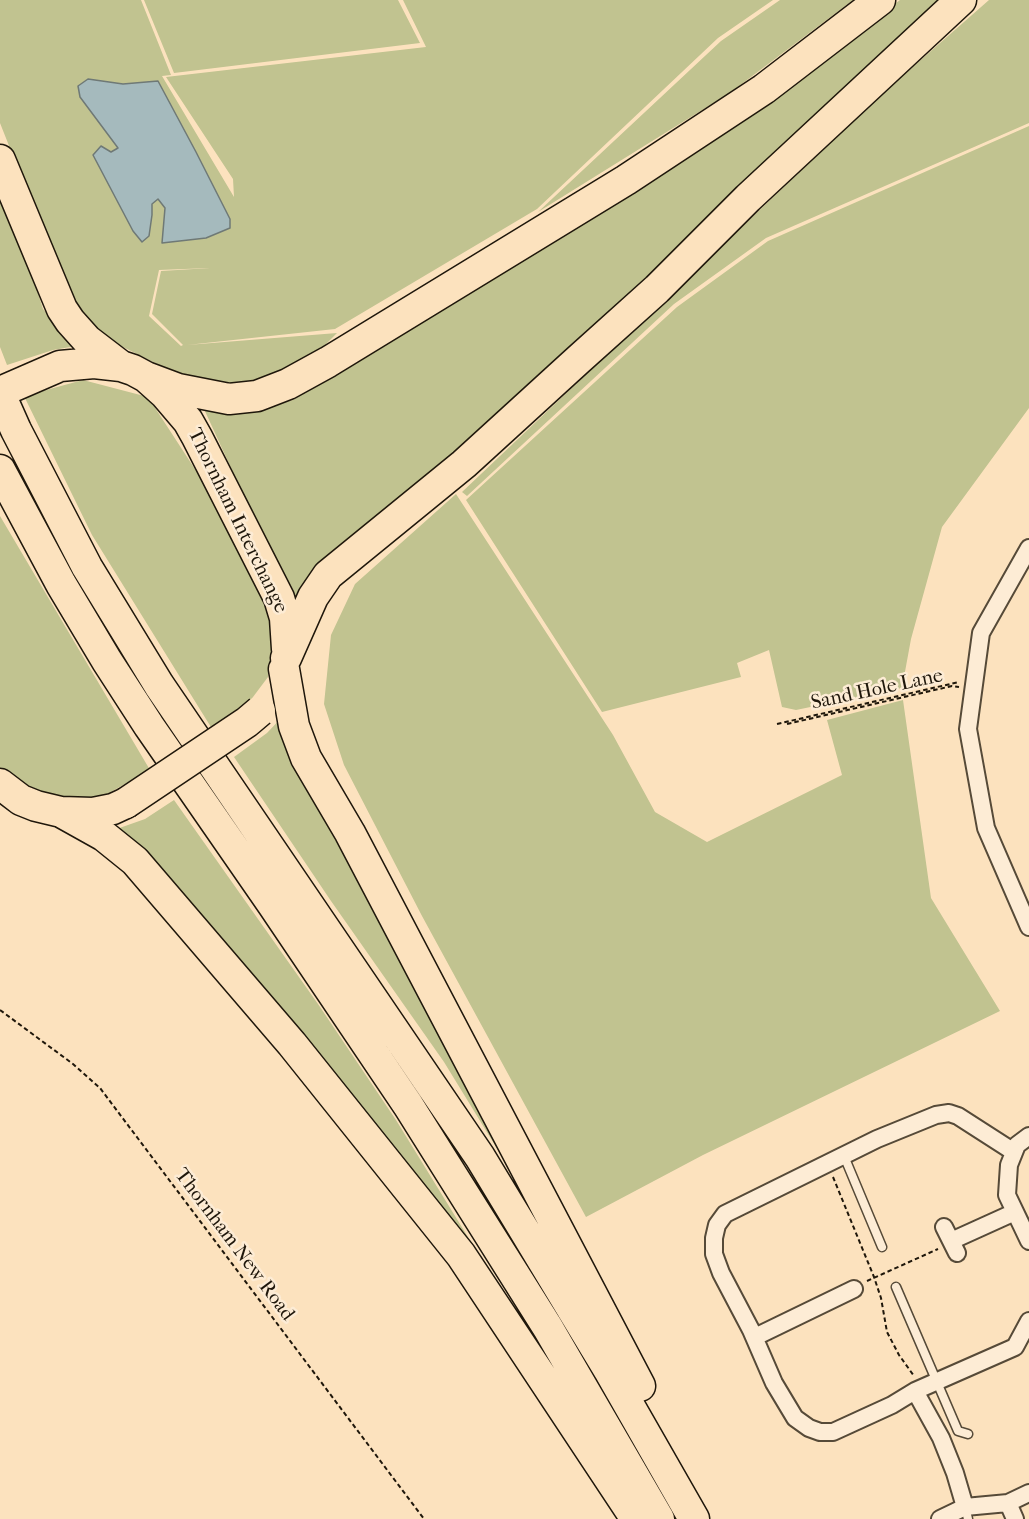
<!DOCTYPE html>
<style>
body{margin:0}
canvas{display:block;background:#fce2be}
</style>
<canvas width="1029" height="1519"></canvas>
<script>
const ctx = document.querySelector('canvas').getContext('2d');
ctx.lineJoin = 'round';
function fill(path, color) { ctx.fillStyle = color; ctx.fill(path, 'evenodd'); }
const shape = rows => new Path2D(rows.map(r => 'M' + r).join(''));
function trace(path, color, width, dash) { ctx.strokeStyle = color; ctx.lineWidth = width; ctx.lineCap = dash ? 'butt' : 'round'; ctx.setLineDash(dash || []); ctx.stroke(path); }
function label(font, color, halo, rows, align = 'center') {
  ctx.font = font + ' "IM FELL French Canon",serif'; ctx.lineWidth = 5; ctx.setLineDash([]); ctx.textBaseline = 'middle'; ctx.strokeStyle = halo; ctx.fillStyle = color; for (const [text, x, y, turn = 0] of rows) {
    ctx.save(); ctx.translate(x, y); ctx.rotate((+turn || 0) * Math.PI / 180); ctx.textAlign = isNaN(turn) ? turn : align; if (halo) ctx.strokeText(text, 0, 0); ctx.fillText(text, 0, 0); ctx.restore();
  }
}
fill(shape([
 [0,0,141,0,171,75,162,76,234,197,233,179,166,77,426,47,403,0,773,0,718,38,537,209,335,329,187,345,337,333,319,351,256,382,220,385,173,372,107,339,76,315,0,123],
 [210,268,161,271,152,314,183,345,181,346,149,316,159,270],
 [144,0,398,0,420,43,174,73],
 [780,0,853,0,731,92,538,212,721,41],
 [900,0,944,0,551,373,295,608,204,409,237,414,293,400,629,191,813,68],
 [989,0,1029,0,1029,123,766,238,674,304,467,496,462,492,882,94],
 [1029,126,1029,408,942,527,911,639,902,688,796,710,782,707,769,650,737,663,741,677,602,712,466,500,677,307,768,241],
 [0,188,18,231,43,309,76,346,53,350,7,365,0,347],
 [83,380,148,397,204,483,275,626,268,677,238,717,214,732,92,535,24,396],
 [456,494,613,735,655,812,707,842,842,775,827,720,903,700,931,898,1000,1011,703,1155,586,1217,422,916,344,765,324,704,331,635,355,584],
 [0,516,150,770,100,798,60,798,20,785,0,768],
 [285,714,515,1178,444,1062,331,901,234,757,267,733],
 [174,800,318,1004,396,1120,495,1281,111,831,145,819]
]), '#c1c390');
const water = shape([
 [88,79,123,84,158,81,196,152,230,219,230,228,206,238,162,243,165,208,158,199,152,204,152,215,149,236,142,242,133,231,93,155,101,146,111,152,118,148,80,97,78,86,88,79]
]);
fill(water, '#a5babd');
trace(water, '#6f7976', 1.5);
const lane = shape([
 [844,1156,882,1247],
 [896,1287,958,1431,968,1434],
 [965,1507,968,1519]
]);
const street = shape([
 [1029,548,981,633,968,729,986,828,1029,927],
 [1029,1136,1017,1145,1009,1165,1007,1195,1029,1241],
 [944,1227,957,1253],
 [951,1241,1015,1212],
 [755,1337,854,1289],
 [915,1391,1015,1347,1029,1321],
 [1008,1503,1015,1519],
 [965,1507,955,1473,941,1438,915,1391,892,1405,833,1432,820,1432,809,1428,795,1418,774,1383,751,1330,721,1273,714,1254,714,1238,717,1225,725,1214,877,1139,936,1115,949,1113,958,1116,1014,1152],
 [940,1519,965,1507,1008,1503,1029,1493]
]);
const highway = shape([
 [0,160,62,309,70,321,87,340,121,366],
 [146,377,178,389,229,399,257,396,288,384,328,362,626,180,764,89,880,0],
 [0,392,60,366,94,363,121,366,133,370,146,377,165,394,188,421,197,437,279,598,285,618,287,649],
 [0,394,16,430,87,567,159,685,480,1157,610,1372,694,1519],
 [0,470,61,584,107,661,149,726,273,905,408,1105,548,1328,659,1519],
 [286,658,313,597,328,575,464,464,578,360,657,289,748,198,961,0],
 [284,669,294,726,306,758,350,833,640,1386],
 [0,784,21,800,36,806,61,812,93,813,113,809,126,803],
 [61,812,104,836,135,861,292,1044,461,1255,636,1519]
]);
trace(lane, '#564a38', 11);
trace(street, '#564a38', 20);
trace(highway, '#1f170b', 33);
trace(shape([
 [777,724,959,682],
 [787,724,952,686,959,687],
 [0,1010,73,1064,100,1088,424,1519],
 [833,1177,874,1277,881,1298,887,1332,899,1355,914,1376],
 [867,1281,938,1249]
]), '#1f170b', 2, [4.5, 3]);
trace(lane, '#fdecd5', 8);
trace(street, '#fdecd5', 16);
trace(highway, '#fce2be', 30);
const highwayBridge = shape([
 [126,803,247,722,260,711]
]);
trace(highwayBridge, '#1f170b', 33, []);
trace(highwayBridge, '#fce2be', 30);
label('20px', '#1f170b', '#fdecd5', [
 ["Thornham Interchange",237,521,64],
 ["Sand Hole Lane",877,690,-12],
 ["Thornham New Road",234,1245,53]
]);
</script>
